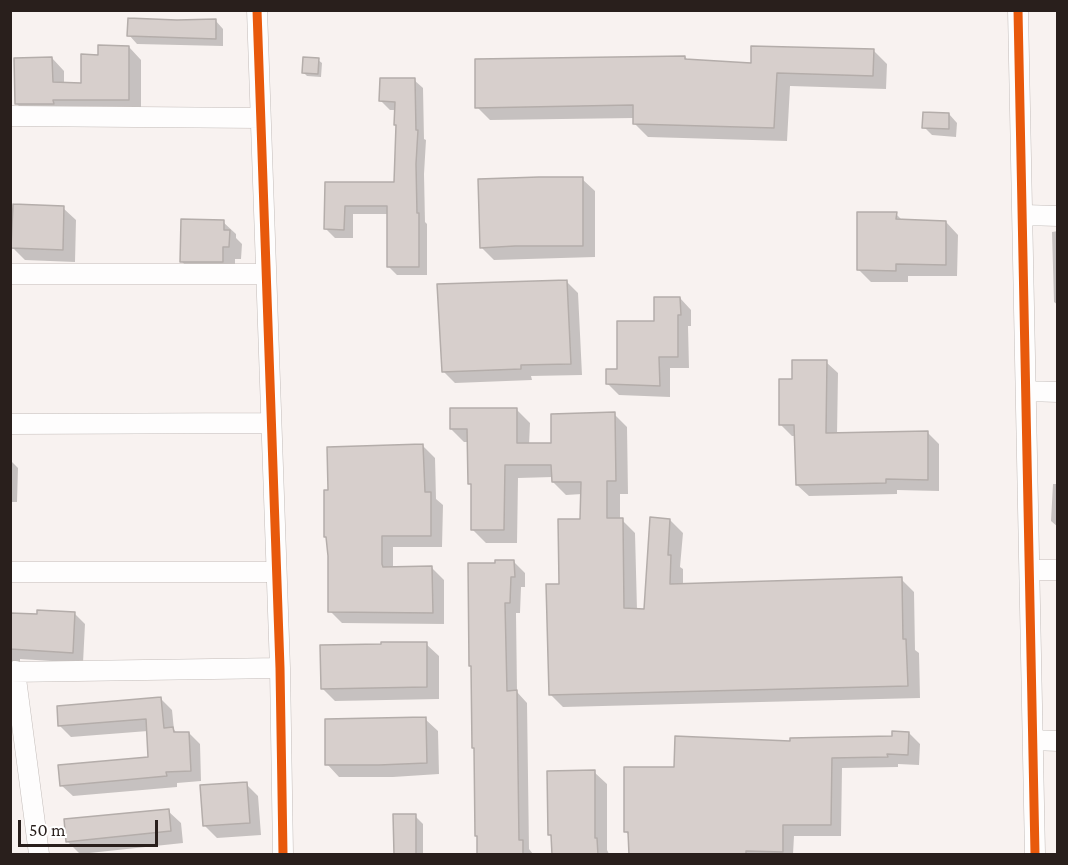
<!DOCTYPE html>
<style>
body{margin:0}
#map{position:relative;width:1068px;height:865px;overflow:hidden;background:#f8f2f0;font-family:"Crimson Pro",serif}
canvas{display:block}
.frame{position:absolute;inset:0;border:12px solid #291f1c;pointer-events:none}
.scale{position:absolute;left:18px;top:820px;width:140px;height:27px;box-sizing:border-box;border:3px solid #291f1c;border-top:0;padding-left:8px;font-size:18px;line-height:21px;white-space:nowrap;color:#291f1c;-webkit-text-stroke:4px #fff;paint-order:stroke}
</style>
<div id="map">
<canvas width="1068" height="865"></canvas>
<div class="frame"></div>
<div class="scale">50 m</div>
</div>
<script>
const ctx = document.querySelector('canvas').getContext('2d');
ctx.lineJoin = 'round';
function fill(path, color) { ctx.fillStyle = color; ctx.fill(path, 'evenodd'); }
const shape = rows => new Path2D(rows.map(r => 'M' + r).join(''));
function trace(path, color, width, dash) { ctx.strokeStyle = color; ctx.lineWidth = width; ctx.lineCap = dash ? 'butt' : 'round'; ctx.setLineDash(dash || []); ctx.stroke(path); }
fill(shape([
 [215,20,223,29,223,46,137,44,129,35],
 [129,47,141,60,141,112,29,116,16,103,52,58,64,71,64,84,82,84,99,56],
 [874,51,887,64,886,89,790,86,787,141,648,137,634,123,634,118,490,120,477,107,685,57,689,61,752,64],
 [318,60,322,63,321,77,307,76,303,72],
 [414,80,423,88,424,139,426,140,424,174,425,222,427,224,427,275,397,275,388,266,388,214,353,214,353,238,335,238,326,229,327,184,395,184,397,126,396,110,390,110,381,101],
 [949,114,957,123,956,137,932,135,924,127],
 [582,179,595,191,595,257,494,260,482,248],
 [63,208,76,220,75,262,25,260,13,248],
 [896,214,903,221,946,222,958,235,957,276,908,276,908,282,871,282,859,270],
 [223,222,236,234,236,238,242,244,241,259,235,259,235,274,194,273,181,261],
 [1058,231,1058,305,1054,302,1052,232],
 [566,281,578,293,582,375,531,376,532,380,455,383,443,371],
 [680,298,691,310,691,326,688,326,689,368,670,368,670,397,619,395,607,383],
 [826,362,838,373,837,435,928,433,939,444,939,491,897,490,897,494,809,496,797,485,795,436,792,436,780,424,794,381],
 [517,410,530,423,529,445,553,444,614,414,627,427,628,494,620,494,620,520,622,520,635,533,637,610,645,610,670,520,683,533,680,567,683,569,683,585,901,579,914,592,915,650,919,653,920,698,563,707,550,694,561,585,582,520,582,494,566,495,553,482,553,477,518,478,517,543,486,543,473,530,473,487,469,483,468,442,464,442,451,429],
 [423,446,435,458,436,499,443,505,442,547,393,547,393,568,432,568,444,580,444,624,342,623,330,611],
 [10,460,18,468,17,502,10,502],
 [1053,484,1058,484,1058,527,1051,521],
 [514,562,525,573,525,587,521,587,520,613,516,613,517,692,527,703,529,849,533,854,478,854,497,565],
 [10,613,11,615,75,614,85,624,83,663,20,659,20,663,10,663],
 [426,644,439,656,439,699,335,701,322,688],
 [161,699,172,710,174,730,177,733,189,733,200,744,201,781,177,783,177,787,73,796,61,785,150,759,148,731,71,737,60,726],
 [425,719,438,731,439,774,393,777,339,777,327,764],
 [909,733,920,744,919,765,898,764,898,767,842,768,841,836,794,836,793,854,630,854,630,836,626,832,676,768,792,743,894,737],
 [594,772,607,784,607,850,609,854,554,854,553,838,549,834],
 [246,784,258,796,261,835,217,838,205,826],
 [168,811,181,823,183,843,80,854,67,841],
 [415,816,423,824,423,854,395,854]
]), '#0003');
const building = shape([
 [128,18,177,20,216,19,216,39,127,36,128,18],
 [98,45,129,46,129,100,53,100,54,104,15,104,14,58,52,57,53,82,81,83,81,54,98,55,98,45],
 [751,46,874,49,873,76,777,73,774,128,633,124,633,105,475,108,475,59,685,56,685,59,751,63,751,46],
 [303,57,319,58,318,74,302,73,303,57],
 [380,78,415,78,416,130,418,130,416,164,417,213,419,213,419,267,387,267,387,206,345,206,344,230,324,229,325,182,394,182,396,125,394,125,395,102,379,101,380,78],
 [923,112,949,113,949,129,922,128,923,112],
 [539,177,583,177,583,246,515,246,480,248,478,179,539,177],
 [13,204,64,206,63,250,11,248,13,204],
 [857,212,897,212,896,219,946,221,946,265,896,264,896,271,857,270,857,212],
 [181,219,224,220,224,230,230,230,229,247,223,247,223,262,180,262,181,219],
 [567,280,571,364,521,365,521,369,442,372,437,284,567,280],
 [654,297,680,297,681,315,678,315,678,357,659,357,660,386,606,384,606,369,617,369,617,321,654,321,654,297],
 [792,360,827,360,826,433,928,431,928,480,886,479,886,483,796,485,794,425,779,425,779,379,792,379,792,360],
 [450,408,517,408,517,443,551,443,551,414,615,412,616,481,607,481,607,518,623,518,624,608,644,609,650,517,670,519,668,555,671,555,670,584,902,577,903,639,906,639,908,686,549,695,546,584,559,584,558,519,580,519,581,482,552,482,551,465,505,465,504,530,471,530,471,484,468,484,467,429,450,429,450,408],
 [423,444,425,492,431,492,431,536,382,536,382,564,383,567,432,566,433,613,328,612,328,556,326,537,324,537,324,490,328,490,327,447,423,444],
 [495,560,514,560,515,577,511,577,510,603,505,603,507,691,517,690,519,840,523,840,523,855,477,855,477,836,475,836,474,748,472,748,471,666,469,666,468,563,495,563,495,560],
 [37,610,75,612,73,653,10,649,10,613,37,614,37,610],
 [381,642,427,642,427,687,321,689,320,645,381,644,381,642],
 [161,697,164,728,173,727,174,732,189,732,191,771,166,772,167,776,60,786,58,765,148,757,146,719,58,726,57,706,161,697],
 [426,717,427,763,379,765,325,765,325,719,426,717],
 [892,731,909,732,908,755,887,754,888,757,832,758,831,825,783,825,783,852,746,851,746,855,629,855,628,832,624,832,624,767,674,767,675,736,790,741,790,738,892,736,892,731],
 [595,770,595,838,597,838,598,855,552,855,551,835,548,835,547,771,595,770],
 [247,782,250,823,203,826,200,785,247,782],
 [169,809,171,831,66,842,64,819,169,809],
 [393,814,416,814,416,855,394,855,393,814]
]);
fill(building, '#d7cfcc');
trace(building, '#b4adaa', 1.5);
const minor = shape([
 [257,10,280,668,283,854],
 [1018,10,1035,854],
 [10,116,260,118],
 [1024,215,1058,216],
 [10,274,265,274],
 [1027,391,1058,392],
 [10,424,271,423],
 [1030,570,1058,570],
 [10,572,276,572],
 [15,671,39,854],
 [10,672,280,668],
 [1033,740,1058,741]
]);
trace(minor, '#c3bcb9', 21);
trace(minor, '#fefdfd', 20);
trace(shape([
 [257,10,280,668,283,854],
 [1018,10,1035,854]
]), '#e8590c', 9);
</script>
